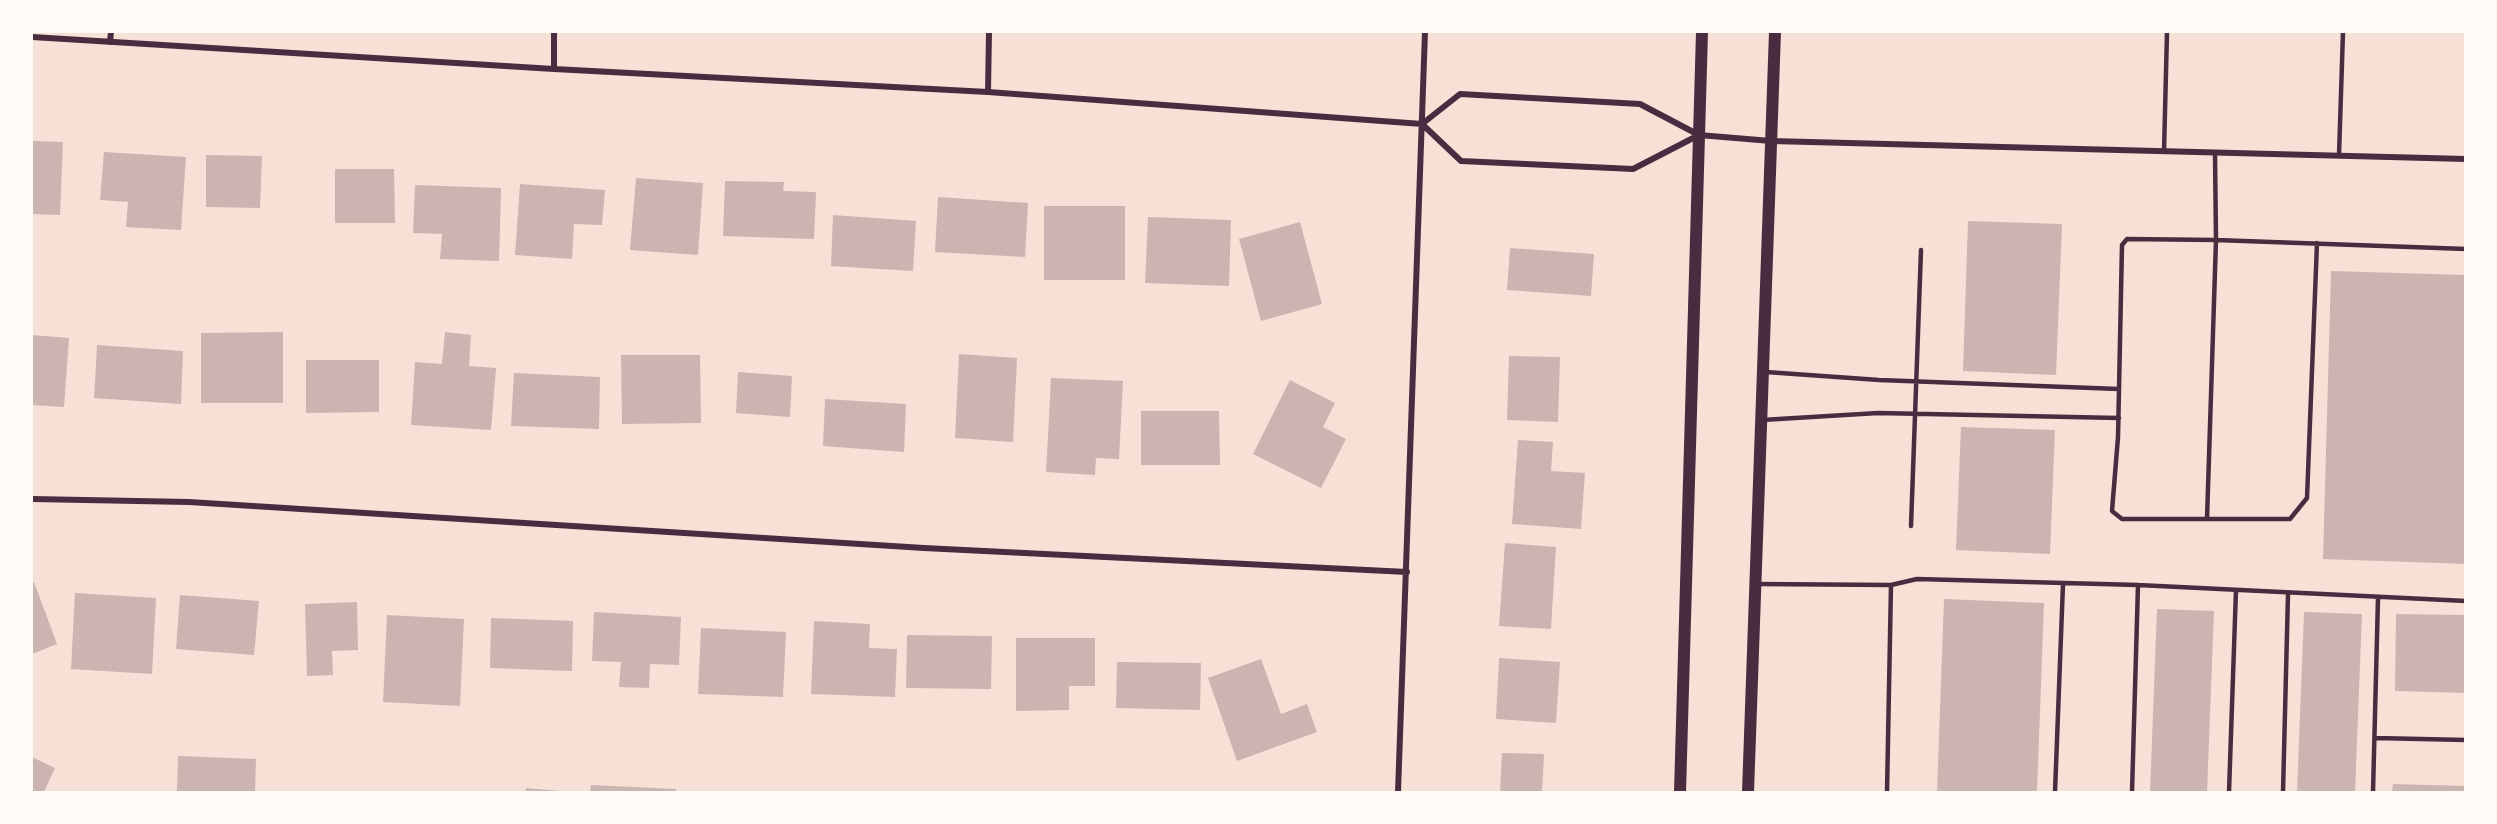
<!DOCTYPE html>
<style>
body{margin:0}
#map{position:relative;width:2497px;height:824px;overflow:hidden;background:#f7e1d7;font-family:Manrope,sans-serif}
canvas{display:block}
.frame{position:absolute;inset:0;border:33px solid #fffaf5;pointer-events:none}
</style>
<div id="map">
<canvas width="2497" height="824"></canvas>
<div class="frame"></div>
</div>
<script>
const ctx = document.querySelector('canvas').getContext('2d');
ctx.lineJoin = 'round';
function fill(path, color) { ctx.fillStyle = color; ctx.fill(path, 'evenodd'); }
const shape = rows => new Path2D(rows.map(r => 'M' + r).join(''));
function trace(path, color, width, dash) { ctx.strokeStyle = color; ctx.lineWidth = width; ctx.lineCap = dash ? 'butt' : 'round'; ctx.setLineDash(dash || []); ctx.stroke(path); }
fill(shape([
 [32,141,63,142,60,215,32,214],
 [104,152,186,157,181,230,126,227,128,202,100,200],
 [206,155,262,156,260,208,206,207],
 [335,169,394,169,395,223,335,223],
 [636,178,703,183,698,255,630,250],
 [725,181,784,182,783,191,816,192,814,239,723,236],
 [520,184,605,190,602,225,574,224,572,259,515,255],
 [415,185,501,188,499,261,440,259,442,234,413,233],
 [938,197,1028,203,1025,257,935,252],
 [1044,206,1125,206,1125,280,1044,280],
 [833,215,916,221,913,271,831,266],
 [1148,217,1231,220,1229,286,1145,283],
 [1968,221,2062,224,2056,375,1963,371],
 [1300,222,1322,304,1261,321,1239,239],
 [1510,248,1594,254,1591,296,1507,290],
 [2331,271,2466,275,2466,564,2323,559],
 [283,332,283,403,201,403,201,333],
 [445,332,471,335,469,366,496,368,491,430,411,425,415,362,442,364],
 [32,335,69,338,64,407,32,405],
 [97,345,183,351,181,404,94,398],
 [959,354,1017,358,1013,442,955,438],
 [621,355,700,355,701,423,622,424],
 [1509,356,1560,357,1558,422,1507,420],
 [306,360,379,360,379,412,306,413],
 [738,372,792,376,790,417,736,413],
 [514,373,600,377,599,429,511,426],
 [1051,378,1123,381,1119,459,1096,458,1095,475,1046,472],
 [1290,380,1335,403,1323,427,1346,439,1321,488,1253,454],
 [825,399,906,404,904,452,823,446],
 [1141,411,1219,411,1220,465,1141,465],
 [1961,427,2055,430,2050,554,1956,550],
 [1518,440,1553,442,1551,471,1585,473,1581,529,1512,524],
 [1505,543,1556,547,1551,629,1499,626],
 [34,582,57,644,32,654,32,583],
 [75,593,156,598,152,674,71,669],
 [180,595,259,601,254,655,176,649],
 [1944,599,2044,603,2037,792,1937,792],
 [357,602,358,650,332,651,333,675,307,676,305,604],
 [2157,609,2214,611,2207,792,2150,792],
 [594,612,681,617,679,665,650,664,649,688,619,687,621,662,592,661],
 [2304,612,2362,614,2355,792,2297,792],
 [2396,614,2466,615,2466,693,2395,691],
 [387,615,464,619,460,706,383,702],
 [491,618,573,621,572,671,490,668],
 [814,621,870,624,869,648,897,649,895,697,811,694],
 [701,628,786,632,783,697,698,694],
 [907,635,992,636,991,689,906,688],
 [1016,638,1095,638,1095,686,1069,686,1069,710,1016,711],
 [1499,658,1560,662,1556,723,1496,719],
 [1261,659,1281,714,1307,704,1317,732,1237,761,1208,678],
 [1117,662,1201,663,1200,710,1116,708],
 [1502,753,1544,754,1542,792,1500,792],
 [178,756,256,759,255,792,177,792],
 [32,757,55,768,44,792,32,792],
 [2393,784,2466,786,2466,792,2392,792],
 [591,785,676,789,675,792,590,792],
 [526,788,560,791,560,792,526,792]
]), '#ccb4b1');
trace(shape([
 [2164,152,2167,32],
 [2215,154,2216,240,2127,239,2122,245,2118,437,2112,511,2122,519,2290,519,2307,498,2317,243],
 [2339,155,2343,32],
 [1766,372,1879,380,2119,389],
 [1762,420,1878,413,2119,418],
 [2207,519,2216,240,2466,249],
 [1911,526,1921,250],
 [1756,584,1891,585,1887,792],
 [1891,585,1917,579,2138,585,2466,601],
 [2375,738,2466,740],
 [2055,792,2063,584],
 [2132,792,2138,585],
 [2229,792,2236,590],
 [2283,792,2288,594],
 [2373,792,2378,598]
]), '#4a2c40', 4.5);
trace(shape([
 [32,37,554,69,988,92,1422,124],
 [110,42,111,32],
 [554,69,554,32],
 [988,92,989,32],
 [1699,135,1633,169,1461,161,1422,124,1460,94,1640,104,1699,135,1771,141,2466,159],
 [32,499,189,502,924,548,1407,572],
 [1398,792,1425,32]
]), '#4a2c40', 6);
trace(shape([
 [1680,792,1702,32],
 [1748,792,1775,32]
]), '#4a2c40', 12);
</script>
